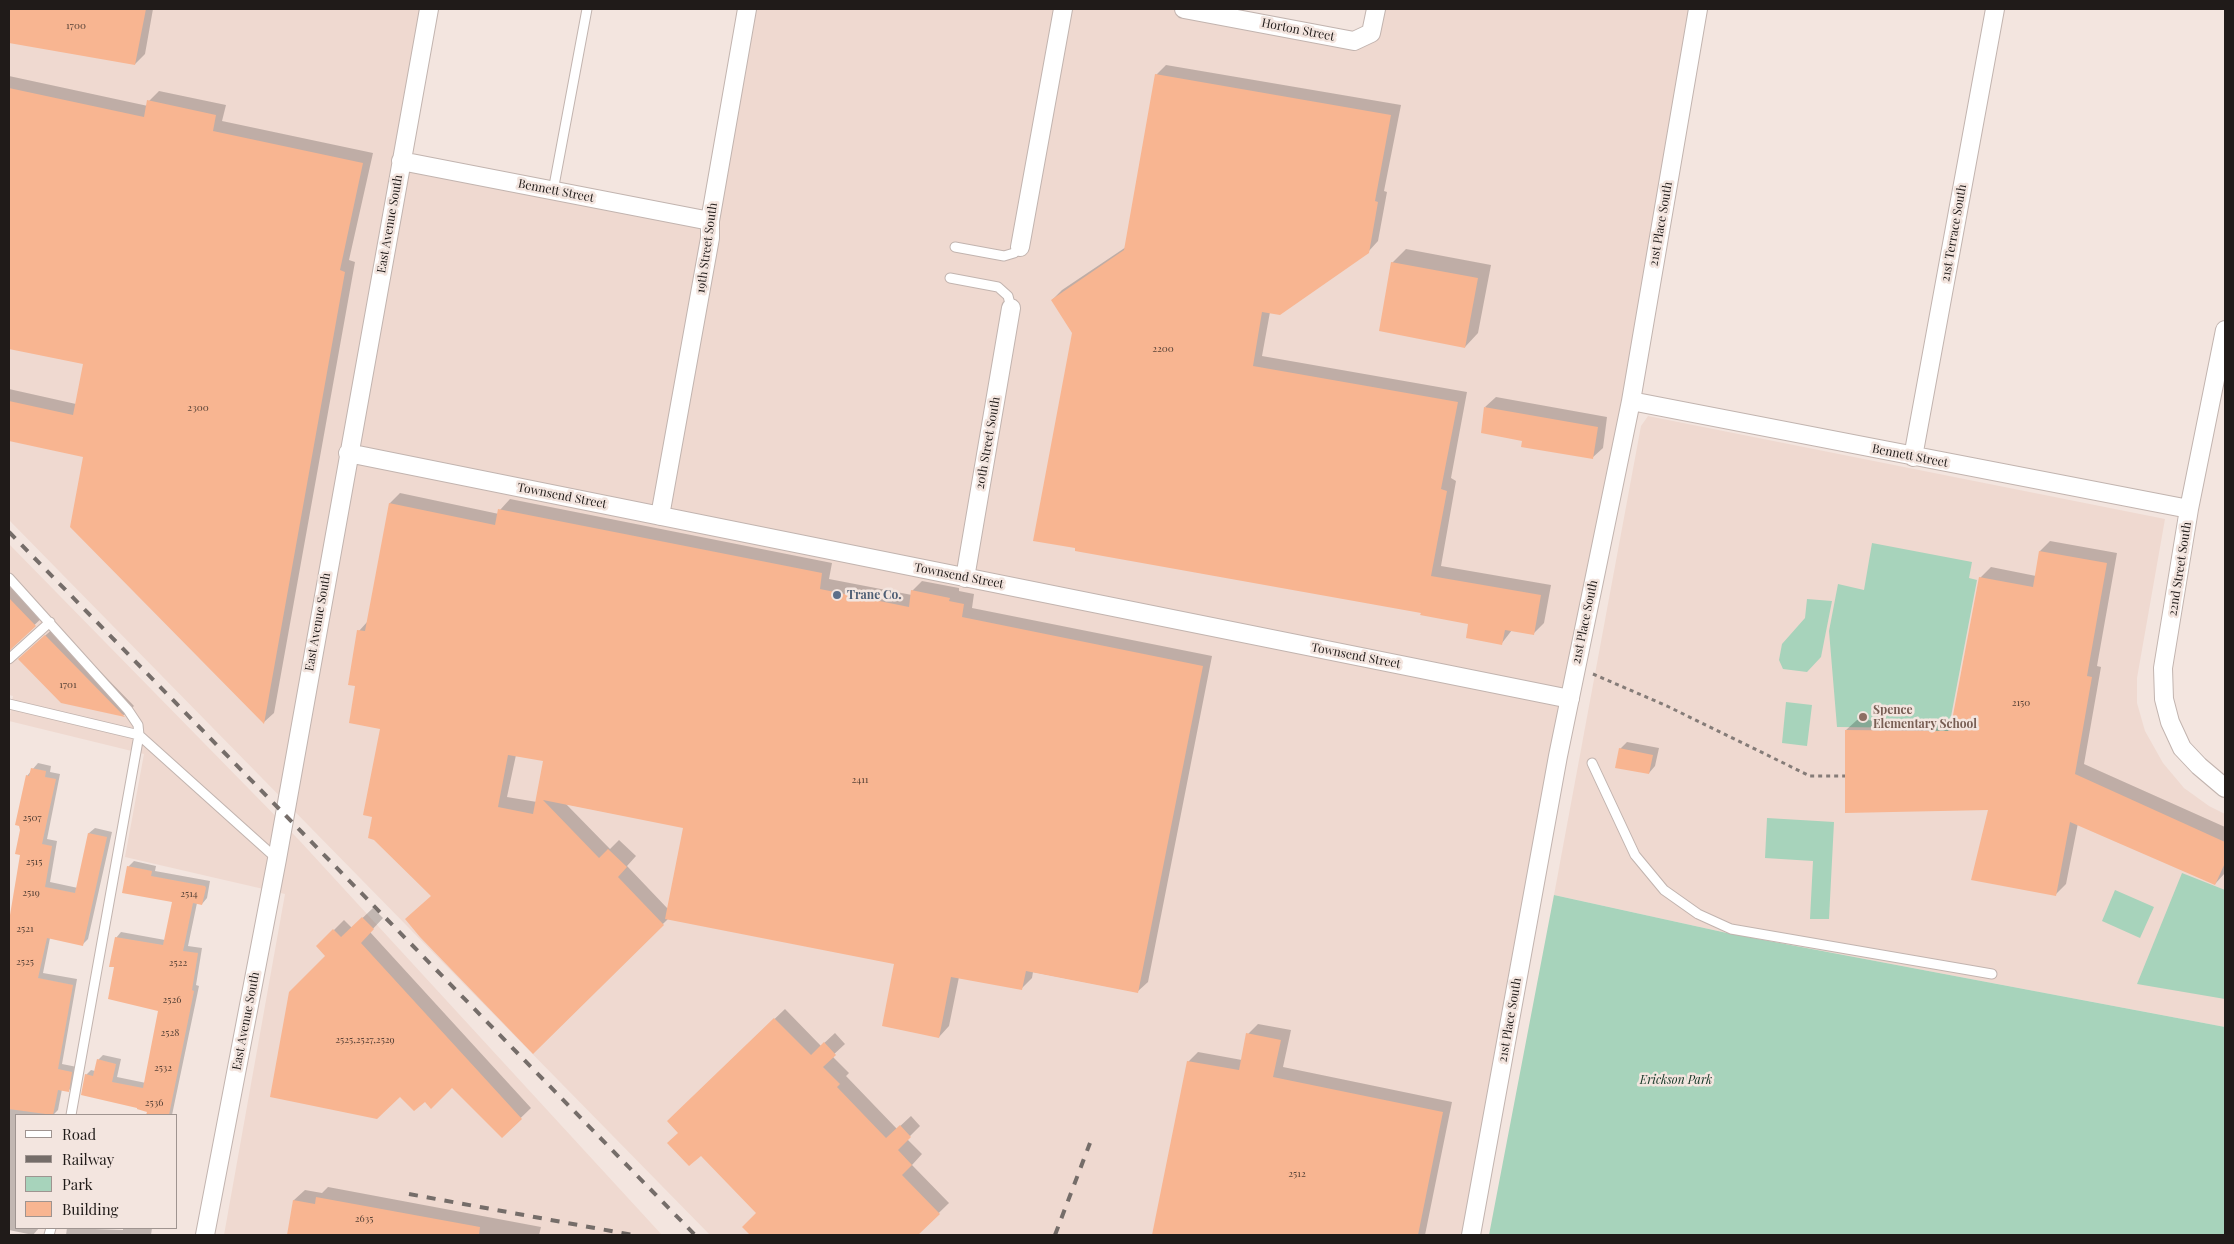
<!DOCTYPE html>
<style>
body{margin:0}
#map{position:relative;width:2234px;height:1244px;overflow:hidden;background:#f3e5df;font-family:"Playfair Display",serif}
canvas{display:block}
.frame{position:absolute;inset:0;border:10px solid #201b19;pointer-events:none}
.legend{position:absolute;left:15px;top:1114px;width:162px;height:115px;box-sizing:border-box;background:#f3e5df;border:1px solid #9f9490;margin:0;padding:6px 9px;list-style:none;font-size:15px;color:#201b19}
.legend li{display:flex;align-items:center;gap:10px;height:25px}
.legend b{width:25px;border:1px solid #9f9490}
</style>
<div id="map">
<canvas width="2234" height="1244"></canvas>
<div class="frame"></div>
<ul class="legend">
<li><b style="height:6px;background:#fff"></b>Road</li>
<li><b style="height:6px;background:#756d69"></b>Railway</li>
<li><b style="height:14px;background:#a7d3bb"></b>Park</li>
<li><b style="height:14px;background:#f8b591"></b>Building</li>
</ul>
</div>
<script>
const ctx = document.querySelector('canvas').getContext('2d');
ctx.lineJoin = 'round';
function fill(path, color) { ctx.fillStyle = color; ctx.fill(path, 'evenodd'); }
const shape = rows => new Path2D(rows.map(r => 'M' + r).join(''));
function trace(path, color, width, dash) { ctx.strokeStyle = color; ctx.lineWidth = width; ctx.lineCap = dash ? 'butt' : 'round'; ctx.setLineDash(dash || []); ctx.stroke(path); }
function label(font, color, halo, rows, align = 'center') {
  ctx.font = font + ' "Playfair Display",serif'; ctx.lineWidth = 5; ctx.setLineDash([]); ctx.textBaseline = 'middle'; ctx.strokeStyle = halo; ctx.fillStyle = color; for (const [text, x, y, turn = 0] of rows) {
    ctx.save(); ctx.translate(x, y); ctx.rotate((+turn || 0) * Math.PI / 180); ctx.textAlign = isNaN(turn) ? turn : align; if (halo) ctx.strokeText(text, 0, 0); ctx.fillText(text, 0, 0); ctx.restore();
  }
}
fill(shape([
 [9,9,429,9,402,161,709,221,747,9,1193,9,1354,41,1376,9,1698,9,1466,1235,710,1235,9,520],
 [1648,416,2165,519,2137,678,2137,703,2145,731,2163,763,2184,788,2209,806,2225,814,2225,1027,1727,933,1554,895,1641,426],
 [9,544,299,840,662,1235,224,1235,285,894,125,857,144,754,9,721,13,696,9,695]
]), '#efd9d0');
fill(shape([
 [1872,543,1972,562,1969,578,1977,580,1945,748,1929,746,1928,728,1837,727,1829,631,1838,584,1864,590],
 [1807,599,1832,601,1821,657,1807,672,1783,669,1779,660,1782,644,1805,618],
 [1786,702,1812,705,1807,746,1782,743],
 [1767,818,1834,822,1829,919,1810,919,1813,861,1765,858],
 [2182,873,2225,890,2225,999,2137,984],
 [2115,890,2154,907,2140,938,2102,921],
 [1554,895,1727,933,2225,1027,2225,1235,1489,1235]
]), '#a7d3bb');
fill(shape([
 [9,9,153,9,145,54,135,64,9,42],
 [1166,65,1401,105,1384,191,1387,192,1378,241,1368,252,1270,312,1262,356,1467,392,1451,478,1456,481,1441,566,1551,585,1544,623,1533,634,1512,630,1502,643,1469,623,1422,612,1074,332,1052,300,1062,290,1126,247,1156,75],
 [9,76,148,106,149,101,159,91,226,105,222,121,373,153,349,260,355,262,274,713,264,722,84,456,9,440,9,389,76,404,84,363,9,347],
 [1406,249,1491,265,1478,333,1465,347,1392,263],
 [1496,397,1607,417,1603,448,1592,458,1523,440,1485,407],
 [400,493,499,514,500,510,510,499,832,563,829,579,912,595,912,591,922,581,959,588,959,591,974,594,972,608,1212,656,1148,982,1137,992,1033,972,1032,978,1022,988,959,977,949,1026,939,1037,896,963,669,918,533,1052,433,896,374,816,381,728,357,685,359,631,368,621,390,503],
 [516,755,545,760,537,802,507,797],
 [566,804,684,827,668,909,627,866,636,856,619,840,610,849],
 [2050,541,2117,553,2097,666,2101,667,2084,764,2225,827,2225,873,2215,884,2078,823,2066,884,2056,894,1990,809,1846,730,1857,720,1953,722,1980,578,1991,567,2036,576,2040,551],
 [9,578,45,615,10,648,9,648],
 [56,626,134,706,124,715,61,701,30,649],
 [1627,742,1659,748,1655,766,1649,773,1620,749],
 [38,763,51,766,50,772,60,774,47,839,57,841,50,882,78,888,89,833,95,828,112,832,88,939,82,945,50,938,43,973,77,979,62,1064,77,1067,74,1085,68,1091,62,1089,58,1110,53,1115,16,1115,16,1228,39,1228,33,1235,9,1230,9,927,21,854,21,830,27,776],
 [134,861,156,866,155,871,210,881,207,898,202,904,197,903,188,946,202,948,196,985,199,986,172,1115,147,1115,148,1111,86,1075,91,1070,95,1071,98,1060,103,1055,121,1059,117,1077,146,1083,159,1010,116,966,116,938,121,932,165,940,173,901,128,867],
 [373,908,383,918,370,932,531,1108,502,1136,452,1086,425,1100,400,1096,327,956,318,946,344,920,352,928],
 [785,1009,821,1046,835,1033,845,1044,832,1056,849,1073,846,1076,897,1129,911,1116,920,1126,907,1139,922,1154,912,1165,949,1203,916,1235,752,1235,743,1227,758,1213,680,1133,679,1111],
 [1258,1024,1291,1030,1283,1067,1452,1102,1425,1235,1154,1235,1188,1062,1198,1052,1242,1060,1248,1034],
 [328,1187,541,1227,539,1235,288,1235,294,1200,305,1190,322,1193],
 [67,1228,123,1230,123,1228,152,1228,151,1235,66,1235]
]), '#0003');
fill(shape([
 [9,9,146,9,135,65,9,43],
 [1155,74,1391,115,1375,201,1378,202,1369,253,1280,315,1262,312,1253,366,1458,402,1441,489,1447,491,1431,576,1541,595,1534,635,1505,630,1502,645,1466,638,1468,624,1420,615,1421,613,1075,551,1075,548,1033,541,1072,333,1051,300,1124,250],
 [9,88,144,117,147,100,216,115,213,131,363,163,340,270,345,272,264,724,70,527,83,457,9,441,9,401,73,415,83,364,9,349],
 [1391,262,1478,278,1465,348,1379,331],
 [1484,407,1598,427,1593,459,1521,447,1522,441,1481,433],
 [389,503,495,525,498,509,822,573,820,589,909,607,911,590,950,598,949,601,964,604,962,617,1203,666,1138,993,1026,971,1022,990,951,977,939,1038,882,1026,894,964,665,919,683,828,543,800,599,858,608,849,627,867,618,877,664,925,533,1054,420,937,405,919,431,896,374,840,368,838,372,817,363,815,380,729,349,723,355,686,348,685,357,630,365,631],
 [508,755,543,761,533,814,498,807],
 [2039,551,2107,563,2087,676,2092,677,2075,774,2225,842,2225,863,2215,885,2070,822,2056,896,1971,880,1988,810,1845,813,1845,730,1950,731,1979,577,2033,587],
 [9,598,36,626,9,651],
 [45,635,125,717,61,703,18,659],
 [1619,748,1653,755,1649,774,1615,768],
 [31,768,46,771,45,777,56,779,42,844,52,846,45,887,75,893,88,833,107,837,83,946,47,938,38,978,73,985,58,1069,72,1072,69,1092,58,1090,53,1115,9,1109,9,921,20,855,15,854,20,830,19,826,15,825,26,775,29,776],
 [127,866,152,871,151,876,205,886,206,888,202,905,193,903,183,951,198,953,192,990,194,991,169,1115,146,1115,147,1112,137,1109,137,1108,81,1095,85,1074,93,1076,97,1059,116,1064,112,1082,143,1088,158,1011,108,999,114,967,109,967,115,937,163,945,172,902,122,893],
 [362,917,374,929,361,943,522,1119,502,1138,452,1088,431,1109,425,1102,414,1111,400,1097,377,1119,270,1097,289,992,325,956,316,946,333,929,341,937],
 [774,1018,811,1055,824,1042,836,1055,823,1067,840,1084,837,1087,886,1138,900,1125,911,1137,898,1150,912,1165,902,1175,940,1214,918,1235,750,1235,742,1227,756,1213,701,1156,689,1166,667,1143,678,1133,667,1121],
 [1246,1033,1281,1040,1273,1077,1443,1112,1418,1235,1152,1235,1187,1061,1239,1070],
 [316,1197,480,1227,479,1235,287,1235,293,1200,315,1204]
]), '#f8b591');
const lane = shape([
 [553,191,587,9],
 [955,247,1004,256,1014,253,1020,247],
 [950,278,998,287,1008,296,1011,308],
 [9,578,128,710,138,725,139,735,71,1115],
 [9,659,50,622],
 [9,704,139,735,277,859],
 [1592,763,1635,855,1664,890,1698,914,1731,929,1992,974],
 [49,1235,51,1228]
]);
const street = shape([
 [1184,9,1354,41,1371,33,1376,9],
 [401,161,710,221],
 [1020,247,1063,9],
 [2225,330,2189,509,2163,668,2164,699,2170,722,2182,748,2199,766,2225,788],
 [1631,401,2189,509],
 [348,453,1570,699],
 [1913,457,1995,9],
 [660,516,710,238,710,221,747,9],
 [965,578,1011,308],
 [205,1235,277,859,429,9],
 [1471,1235,1558,756,1631,401,1698,9]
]);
trace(lane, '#c2b4af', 11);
trace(street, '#c2b4af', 20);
trace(shape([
 [1593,674,1667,706,1810,776,1845,776]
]), '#857c78', 3, [4, 4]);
trace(lane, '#fff', 9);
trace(street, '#fff', 18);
trace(shape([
 [9,532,695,1235],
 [409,1194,633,1235],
 [1055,1235,1090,1143]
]), '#756d69', 4, [9, 9]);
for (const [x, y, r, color] of [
 [837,595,5,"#5c6f8a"],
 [1863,717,5,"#8d6e63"]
]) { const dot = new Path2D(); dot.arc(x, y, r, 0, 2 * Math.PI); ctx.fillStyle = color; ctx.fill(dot); trace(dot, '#f3e5df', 2); }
label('10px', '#564237', null, [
 ["1700",76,26],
 ["2200",1163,349],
 ["2300",198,408],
 ["1701",68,685],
 ["2150",2021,703],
 ["2411",860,780],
 ["2507",32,818],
 ["2515",34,862],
 ["2519",31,893],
 ["2514",189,894],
 ["2521",25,929],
 ["2525",25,962],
 ["2522",178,963],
 ["2526",172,1000],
 ["2528",170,1033],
 ["2525,2527,2529",365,1040],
 ["2532",163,1068],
 ["2536",154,1103],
 ["2512",1297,1174],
 ["2635",364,1219]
]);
label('12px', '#201b19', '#f3e5df', [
 ["Horton Street",1298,30,11],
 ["Bennett Street",556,191,11],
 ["East Avenue South",390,224,-80],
 ["21st Place South",1661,224,-80],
 ["21st Terrace South",1954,233,-80],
 ["19th Street South",707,248,-82],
 ["20th Street South",988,443,-80],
 ["Bennett Street",1910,456,11],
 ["Townsend Street",562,496,11],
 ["22nd Street South",2180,569,-81],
 ["Townsend Street",959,576,11],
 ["East Avenue South",318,622,-80],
 ["21st Place South",1585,622,-78],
 ["Townsend Street",1356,656,11],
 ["21st Place South",1510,1020,-80],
 ["East Avenue South",246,1021,-79]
]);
label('bold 12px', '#4e5e75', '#f3e5df', [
 ["Trane Co.",847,595]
], 'left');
label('bold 12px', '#785e54', '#f3e5df', [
 ["Spence",1873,710],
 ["Elementary School",1873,724]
], 'left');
label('italic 12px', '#113323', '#f3e5df', [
 ["Erickson Park",1676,1080]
]);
</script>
